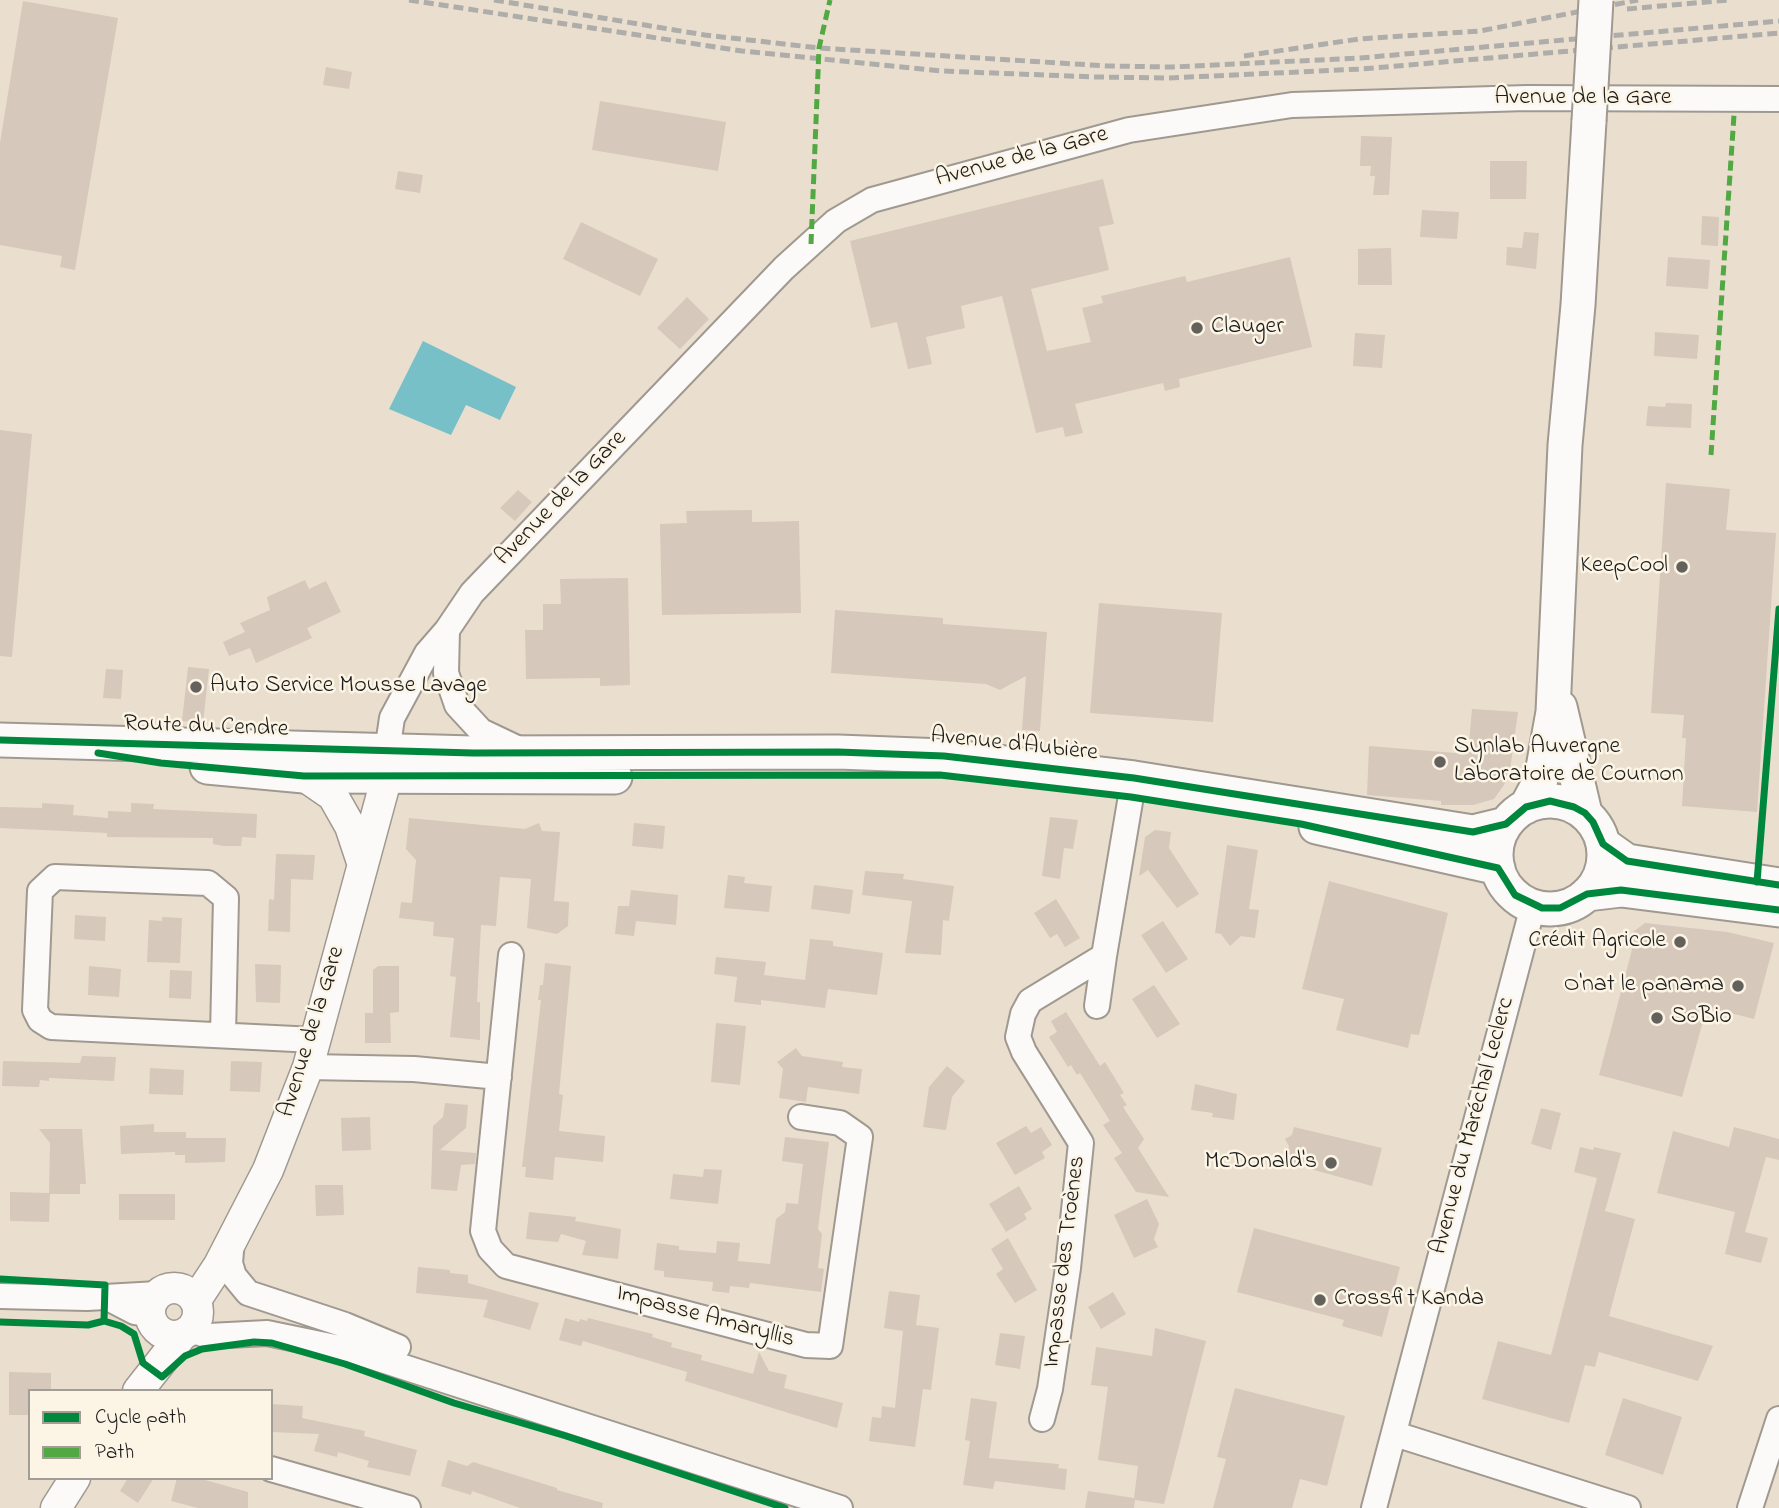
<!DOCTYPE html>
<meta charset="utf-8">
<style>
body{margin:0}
#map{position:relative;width:1779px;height:1508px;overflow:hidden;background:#eadfcf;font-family:"Indie Flower",sans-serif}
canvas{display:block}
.legend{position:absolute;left:28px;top:1389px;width:245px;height:91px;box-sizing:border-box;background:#fcf5e5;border:2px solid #a29e95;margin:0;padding:9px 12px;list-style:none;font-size:21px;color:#1c1c1c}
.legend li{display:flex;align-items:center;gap:14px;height:35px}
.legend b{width:35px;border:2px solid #a29e95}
</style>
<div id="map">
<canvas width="1779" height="1508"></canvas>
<ul class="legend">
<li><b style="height:9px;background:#00873e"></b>Cycle path</li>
<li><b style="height:9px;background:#52a943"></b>Path</li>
</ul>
</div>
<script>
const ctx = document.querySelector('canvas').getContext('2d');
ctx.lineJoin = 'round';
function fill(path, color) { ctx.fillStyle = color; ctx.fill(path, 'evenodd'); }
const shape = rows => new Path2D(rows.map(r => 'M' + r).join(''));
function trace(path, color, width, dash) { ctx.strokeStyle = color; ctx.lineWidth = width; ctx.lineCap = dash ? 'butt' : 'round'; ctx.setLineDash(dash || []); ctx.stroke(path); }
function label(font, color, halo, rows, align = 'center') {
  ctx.font = font + ' "Indie Flower",sans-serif'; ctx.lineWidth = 5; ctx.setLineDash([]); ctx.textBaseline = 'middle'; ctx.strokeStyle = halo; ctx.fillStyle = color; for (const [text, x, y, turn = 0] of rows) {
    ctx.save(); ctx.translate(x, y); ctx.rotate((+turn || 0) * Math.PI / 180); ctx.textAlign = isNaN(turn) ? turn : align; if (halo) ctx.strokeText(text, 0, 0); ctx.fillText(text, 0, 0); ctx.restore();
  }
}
fill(shape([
 [423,341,516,387,500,420,466,405,451,435,389,409]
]), '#77c0c7');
fill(shape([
 [23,1,118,18,75,270,60,267,62,256,0,245,0,143],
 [326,67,352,72,349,89,323,85],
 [600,101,726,122,718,171,592,150],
 [1361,136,1392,137,1389,195,1373,195,1375,176,1370,176,1371,166,1360,166],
 [1490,161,1527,161,1526,199,1490,199],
 [398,171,423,175,420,193,395,189],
 [1103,179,1114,224,1099,227,1109,270,1031,289,1047,351,1091,342,1082,308,1103,303,1101,296,1185,276,1187,282,1290,257,1312,347,1179,379,1180,387,1165,391,1163,383,1075,404,1083,433,1065,437,1063,427,1036,433,1002,296,961,306,965,328,926,337,932,364,908,369,897,322,871,328,850,241],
 [1422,210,1459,212,1457,239,1420,237],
 [1702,216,1719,217,1718,246,1701,245],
 [581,222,658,259,640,296,563,259],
 [1524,232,1539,233,1536,269,1506,265,1507,247,1522,248],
 [1391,248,1392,285,1358,285,1358,249],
 [1668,257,1710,260,1708,289,1666,286],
 [687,297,709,319,680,349,657,328],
 [1655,332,1699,335,1697,359,1654,356],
 [1355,333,1385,335,1382,368,1353,366],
 [1666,403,1692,404,1691,428,1646,426,1648,406,1665,407],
 [0,430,32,434,12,657,0,656],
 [1666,483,1730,489,1726,530,1776,533,1757,812,1682,806,1686,738,1682,738,1684,715,1651,713],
 [518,490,532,502,515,521,500,508],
 [752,510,752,522,799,521,801,613,662,615,660,524,687,523,686,511],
 [628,578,630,685,600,686,600,678,526,679,525,630,543,630,543,604,561,604,560,579],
 [305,580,309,589,326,581,341,612,307,628,312,638,256,663,250,648,229,656,223,642,245,632,240,623,270,610,267,597],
 [1099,603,1222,613,1213,722,1090,713],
 [835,610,943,618,943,624,1047,632,1040,731,1022,730,1026,676,1000,690,986,684,831,673],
 [188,667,209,669,203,723,182,721],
 [106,669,123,670,121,699,103,698],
 [1472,709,1518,712,1509,778,1494,799,1473,805,1441,805,1441,801,1367,795,1369,746,1468,754],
 [42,803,74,805,73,815,108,818,108,811,131,812,131,803,154,804,153,809,257,814,256,838,242,837,241,846,223,846,213,844,213,838,107,837,107,833,0,828,0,807,42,808],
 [1050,817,1078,820,1073,849,1064,848,1060,879,1042,876],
 [409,818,525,829,539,823,542,831,560,832,554,901,569,902,568,926,557,934,527,928,531,879,500,877,496,926,481,925,477,1002,480,1002,480,1040,450,1037,456,977,450,976,454,938,433,936,434,922,399,918,401,902,412,903,416,860,406,849],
 [634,823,665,826,663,849,632,846],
 [1155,830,1171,832,1169,848,1199,894,1177,908,1148,870,1139,876,1145,837],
 [1227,845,1258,850,1249,909,1259,910,1255,938,1241,936,1230,946,1221,934,1215,933],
 [276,854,315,855,313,880,291,879,290,932,268,931,269,899,274,900],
 [865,871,904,874,903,879,954,886,949,921,943,920,941,955,905,953,912,901,862,895],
 [728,875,745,877,744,883,772,886,769,912,724,908],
 [1329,881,1448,913,1419,1035,1411,1034,1408,1048,1336,1030,1344,999,1302,989],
 [814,885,853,890,850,914,811,909],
 [631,890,678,895,676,925,636,921,634,936,615,934,618,906,629,906],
 [1056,899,1080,938,1065,947,1057,934,1050,938,1034,913],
 [75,915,106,917,105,941,74,939],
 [162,917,182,918,180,963,147,962,149,920,162,921],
 [1163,921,1188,959,1166,973,1141,935],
 [1645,923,1727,932,1774,943,1754,1019,1707,1007,1682,1097,1599,1075,1634,942,1633,932],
 [810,939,833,941,833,946,883,953,877,995,828,989,825,1008,761,1000,761,1005,734,1002,737,977,714,974,716,957,766,962,764,975,805,980],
 [545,963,571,966,559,1094,563,1095,559,1131,605,1136,603,1162,555,1157,553,1180,525,1177,526,1167,522,1167,541,1000,538,1000,540,985,543,985],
 [255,964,281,965,280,1003,256,1002],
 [89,966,121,969,119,997,88,995],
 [378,966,399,966,399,1012,390,1013,391,1043,365,1043,365,1013,373,1013,373,970],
 [170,970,192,971,191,999,169,998],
 [1154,985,1180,1024,1157,1038,1132,999],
 [1066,1012,1100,1066,1105,1062,1124,1093,1120,1095,1127,1105,1123,1107,1144,1139,1138,1148,1169,1197,1136,1192,1114,1158,1122,1153,1103,1125,1110,1121,1080,1073,1077,1075,1071,1065,1068,1067,1049,1037,1057,1032,1051,1021],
 [716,1023,746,1026,740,1085,711,1082],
 [796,1048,802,1056,843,1062,842,1067,862,1069,859,1094,808,1087,806,1102,779,1098,783,1069,777,1062],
 [82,1056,116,1057,114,1081,49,1078,49,1081,40,1080,39,1087,2,1086,3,1061,80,1063],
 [231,1061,262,1062,260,1092,230,1091],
 [947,1066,965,1081,952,1097,946,1130,923,1127,929,1087],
 [150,1068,184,1070,183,1095,149,1094],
 [1195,1084,1237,1094,1234,1120,1212,1117,1213,1113,1191,1110],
 [445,1103,468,1105,466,1128,440,1150,476,1153,475,1164,461,1165,457,1191,431,1189,433,1126,443,1117],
 [1541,1108,1561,1113,1551,1150,1531,1144],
 [370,1117,371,1150,342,1151,341,1118],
 [154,1124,154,1132,186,1132,186,1138,226,1138,225,1162,185,1163,185,1155,175,1155,175,1152,121,1154,120,1126],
 [1026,1126,1031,1133,1041,1127,1052,1145,1042,1152,1045,1158,1015,1175,996,1143],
 [1294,1127,1382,1148,1372,1186,1285,1162,1289,1146,1285,1139,1292,1135],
 [1734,1127,1779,1139,1779,1160,1766,1157,1745,1232,1768,1238,1761,1263,1725,1254,1735,1212,1657,1193,1673,1131,1729,1147],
 [39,1129,82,1129,86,1184,80,1184,80,1194,50,1194,49,1222,10,1221,10,1192,49,1193,50,1143],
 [785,1137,829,1142,818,1229,822,1234,818,1268,824,1269,821,1292,750,1283,749,1288,730,1286,729,1293,712,1291,713,1282,664,1277,664,1271,654,1270,657,1243,679,1246,679,1250,716,1253,717,1241,740,1243,738,1261,770,1264,776,1219,785,1212,786,1203,798,1204,803,1164,782,1161],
 [1580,1147,1593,1150,1594,1147,1621,1153,1605,1211,1635,1219,1609,1316,1713,1346,1698,1381,1599,1352,1595,1367,1585,1365,1569,1423,1482,1399,1498,1341,1551,1355,1597,1178,1574,1172],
 [704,1169,722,1170,718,1204,670,1199,673,1174,703,1177],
 [315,1185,343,1185,344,1215,316,1216],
 [1019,1186,1032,1209,1024,1214,1027,1219,1006,1232,989,1204],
 [119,1194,175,1194,175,1220,119,1220],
 [1147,1199,1159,1224,1154,1239,1158,1247,1134,1258,1114,1215],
 [529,1212,576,1217,575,1221,621,1229,618,1259,582,1255,586,1241,561,1234,558,1242,526,1239],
 [1254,1228,1400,1267,1382,1337,1342,1326,1344,1320,1237,1292],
 [1008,1238,1037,1290,1015,1303,996,1274,1003,1269,991,1249],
 [418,1267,450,1270,450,1273,468,1275,468,1283,539,1303,530,1330,483,1317,488,1300,416,1293],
 [889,1291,920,1295,916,1325,939,1328,931,1390,923,1389,915,1447,869,1441,872,1417,881,1418,882,1406,895,1408,903,1331,884,1328],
 [1113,1292,1126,1314,1101,1329,1088,1307],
 [565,1318,579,1322,580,1319,587,1321,588,1318,653,1334,652,1337,672,1343,671,1347,702,1355,701,1360,753,1374,759,1352,769,1371,787,1375,784,1388,843,1403,837,1428,685,1381,687,1372,583,1341,581,1346,559,1340],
 [1155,1328,1206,1341,1164,1504,1135,1500,1134,1508,1085,1508,1088,1491,1134,1498,1138,1466,1098,1460,1108,1387,1091,1385,1096,1347,1152,1356],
 [1000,1333,1025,1336,1020,1369,995,1365],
 [9,1372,51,1373,51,1391,30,1391,30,1415,9,1415],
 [1235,1388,1345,1416,1327,1486,1300,1479,1292,1508,1213,1508,1226,1459,1217,1457],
 [971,1398,997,1402,989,1458,1059,1464,1058,1468,1067,1469,1065,1490,995,1481,993,1489,963,1485,970,1441,965,1440],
 [1623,1398,1682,1417,1663,1475,1605,1455],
 [271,1404,303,1406,302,1418,365,1431,364,1436,417,1450,410,1476,367,1467,369,1461,338,1452,337,1457,314,1451,319,1434,271,1432],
 [448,1460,467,1466,473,1462,557,1488,557,1490,603,1503,602,1508,520,1508,472,1491,471,1495,441,1486],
 [128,1478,154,1478,138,1503,120,1491],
 [177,1478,198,1478,248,1492,248,1508,198,1508,171,1501]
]), '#d6c8bb');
const minor = shape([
 [447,630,446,673,457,705,481,731,521,750],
 [387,752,392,718,427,653,447,630,472,593,784,268,836,221,872,200,1129,130,1292,105,1527,98,1779,99],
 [511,955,483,1231,490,1249,506,1266,806,1345,830,1346,860,1137,840,1123,801,1117],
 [1097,1006,1104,956],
 [223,1035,226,898,208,883,55,877,40,891,35,1010,40,1020,51,1027,315,1040],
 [308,1067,414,1069,499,1077],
 [232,1239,230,1263,234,1276,248,1293,345,1325,398,1347],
 [0,1296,87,1298,158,1294],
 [106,1297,135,1312,150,1314],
 [191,1330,209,1336,267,1333,354,1351,840,1508],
 [1042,1419,1050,1389,1068,1268,1081,1143,1024,1052,1018,1037,1023,1014,1030,1001,1104,956,1134,778],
 [1395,1434,1628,1508],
 [271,1469,408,1508],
 [1374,1508,1533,906],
 [1750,1508,1779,1419]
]);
const tertiary = shape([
 [304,776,333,796,350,826,362,862],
 '150 1312a24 24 0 1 1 48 0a24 24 0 1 1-48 0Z',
 [196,1300,219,1265,268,1170,308,1067,387,776,387,753],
 [138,1391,182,1335],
 [56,1508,75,1478]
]);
const secondary = shape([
 [1560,707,1585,813],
 [0,740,473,753,838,752,944,756,1134,778,1473,832,1506,824],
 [207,767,304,776,615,777],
 '1496 855a54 54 0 1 1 108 0a54 54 0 1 1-108 0Z',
 [1526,807,1541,779,1553,712,1565,445,1578,305,1589,121],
 [1316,827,1498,868],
 [1603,844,1627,861,1779,885],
 [1587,894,1621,890,1779,910]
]);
trace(minor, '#9f9990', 28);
trace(tertiary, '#9f9990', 33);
trace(secondary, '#9f9990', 37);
trace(minor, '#fcfaf8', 24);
trace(tertiary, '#fcfaf8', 30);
trace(secondary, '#fcfaf8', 33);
trace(shape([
 [409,0,742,51,942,71,1096,77,1169,78,1362,69,1779,33],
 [494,0,705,35,819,48,1107,66,1172,67,1360,58,1779,21],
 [1627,9,1729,0],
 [1244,56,1359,39,1480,31,1638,0]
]), '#aeadaa', 5, [10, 5]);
const secondaryBridge = shape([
 [1589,121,1596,0]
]);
trace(secondaryBridge, '#9f9990', 37, []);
trace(secondaryBridge, '#fcfaf8', 33);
trace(shape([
 [811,244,819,48,830,0],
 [1711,455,1734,115]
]), '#52a943', 5, [10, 5]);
trace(shape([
 [0,740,473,753,838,752,944,756,1134,778,1473,832,1506,824,1526,807,1550,801,1574,807,1585,813,1593,822,1603,844,1627,861,1779,885],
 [98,753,161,763,304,776,940,775,1131,797,1301,824,1498,868,1515,895,1542,908,1560,908,1587,894,1621,890,1779,910],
 [1757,882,1779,609],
 [0,1279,105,1285,104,1321],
 [0,1322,88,1325,104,1321,121,1326,134,1334,143,1363,162,1377,185,1356,202,1349,254,1342,272,1343,345,1364,454,1403,566,1436,785,1508]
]), '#00873e', 7);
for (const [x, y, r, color] of [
 [1197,328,7,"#64605b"],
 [1682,567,7,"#64605b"],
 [196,687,7,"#64605b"],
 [1440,762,7,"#64605b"],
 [1680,942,7,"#64605b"],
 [1738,986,7,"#64605b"],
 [1657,1018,7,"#64605b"],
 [1331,1163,7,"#64605b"],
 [1320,1300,7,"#64605b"]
]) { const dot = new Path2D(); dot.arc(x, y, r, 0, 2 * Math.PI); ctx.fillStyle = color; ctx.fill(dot); trace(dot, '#fcf5e5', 2.5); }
label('24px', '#1c1c1c', '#fcf5e5', [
 ["Avenue de la Gare",1583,99],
 ["Avenue de la Gare",1022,158,-15],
 ["Avenue de la Gare",562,499,-46],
 ["Route du Cendre",206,728,2],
 ["Avenue d'Aubière",1014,746,6],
 ["Avenue de la Gare",313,1032,-73],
 ["Avenue du Maréchal Leclerc",1474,1126,-75],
 ["Impasse des Troènes",1066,1262,-83],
 ["Impasse Amaryllis",705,1318,15]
]);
label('24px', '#1c1c1c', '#fcf5e5', [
 ["Clauger",1211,328],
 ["KeepCool",1668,567,"right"],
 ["Auto Service Mousse Lavage",210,687],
 ["Synlab Auvergne",1454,748],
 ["Laboratoire de Cournon",1454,776],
 ["Crédit Agricole",1666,942,"right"],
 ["O'nat le panama",1724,986,"right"],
 ["SoBio",1671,1018],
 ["McDonald's",1317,1163,"right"],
 ["Crossfit Kanda",1334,1300]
], 'left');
</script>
